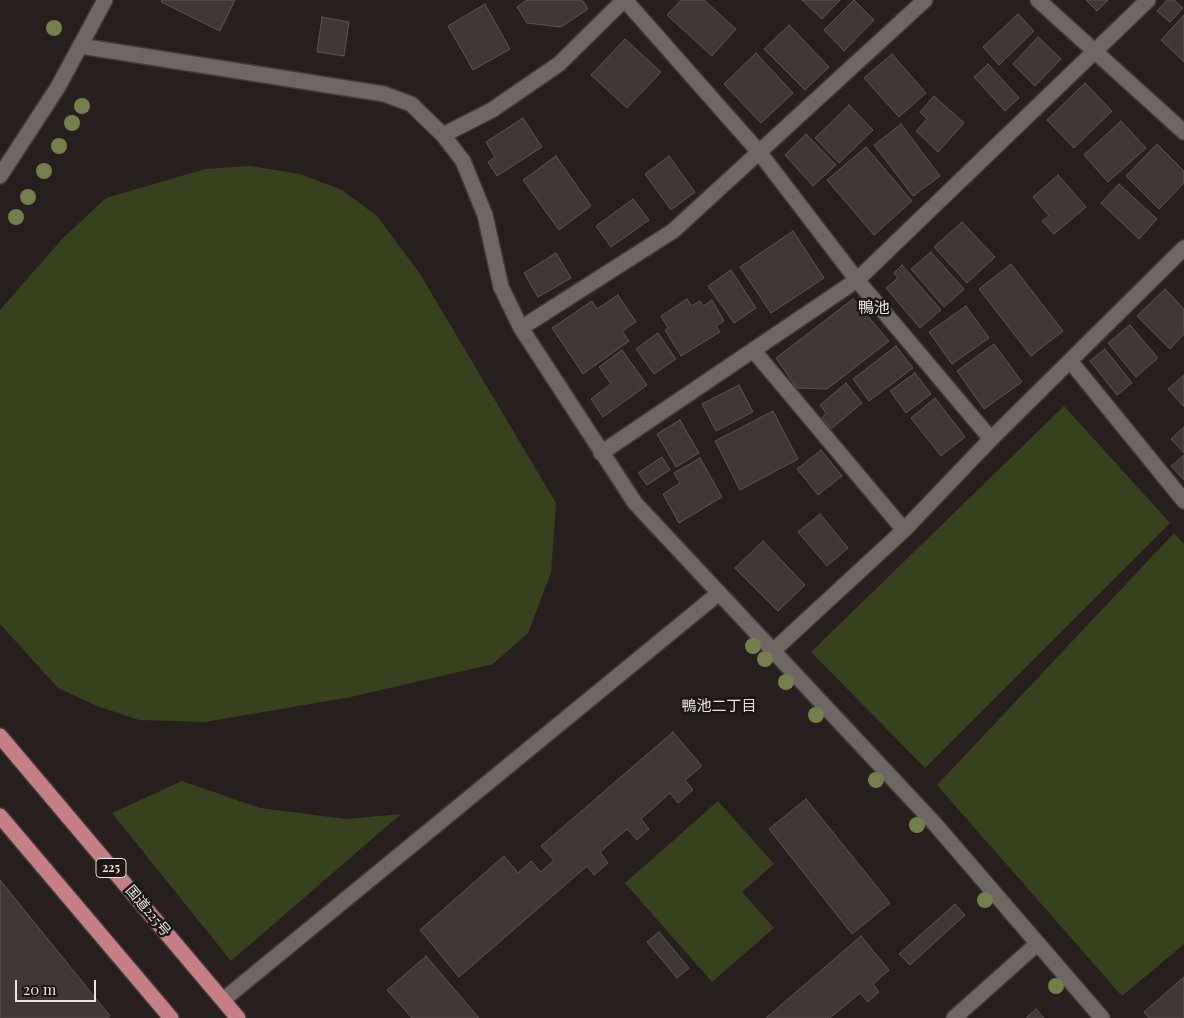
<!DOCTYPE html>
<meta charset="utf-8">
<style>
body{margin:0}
#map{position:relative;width:1184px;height:1018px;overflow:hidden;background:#261f1d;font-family:"Playfair Display",serif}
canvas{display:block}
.scale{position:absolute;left:15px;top:980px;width:81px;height:22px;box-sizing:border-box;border:2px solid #ebe6e4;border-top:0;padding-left:6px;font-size:15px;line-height:18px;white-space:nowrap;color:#ebe6e4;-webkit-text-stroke:4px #1c1613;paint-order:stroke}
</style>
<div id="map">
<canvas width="1184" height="1018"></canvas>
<div class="scale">20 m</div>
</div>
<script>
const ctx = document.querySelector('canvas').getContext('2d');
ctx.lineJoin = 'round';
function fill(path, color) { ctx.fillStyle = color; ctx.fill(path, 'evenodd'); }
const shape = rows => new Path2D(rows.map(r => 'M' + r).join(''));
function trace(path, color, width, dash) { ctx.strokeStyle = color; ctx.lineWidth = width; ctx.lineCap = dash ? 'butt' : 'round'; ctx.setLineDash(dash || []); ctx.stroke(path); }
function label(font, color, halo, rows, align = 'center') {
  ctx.font = font + ' "Playfair Display","Noto Sans JP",serif'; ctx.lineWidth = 5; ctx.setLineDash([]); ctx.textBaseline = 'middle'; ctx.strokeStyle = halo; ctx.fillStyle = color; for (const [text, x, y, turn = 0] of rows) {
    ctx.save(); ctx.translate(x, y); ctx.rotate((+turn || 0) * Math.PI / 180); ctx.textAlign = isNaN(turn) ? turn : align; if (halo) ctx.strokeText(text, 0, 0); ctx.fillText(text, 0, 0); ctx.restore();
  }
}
fill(shape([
 [250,166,300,174,342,190,377,216,420,274,556,503,551,573,528,633,493,664,351,697,205,722,139,720,97,706,58,688,0,624,0,310,63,238,106,198,205,169],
 [1064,406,1170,523,925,768,811,652],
 [1174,533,1184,544,1184,944,1122,996,937,785],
 [182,781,260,808,346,819,401,814,231,961,112,813],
 [718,801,774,864,742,892,774,928,712,982,625,883]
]), '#37411e');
const building = shape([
 [162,0,235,0,220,31,161,2,162,0],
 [527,0,582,0,588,9,561,27,527,23,517,7,527,0],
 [681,0,704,0,736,29,712,56,667,15,681,0],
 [802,0,840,0,822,19,802,0],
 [854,0,874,20,844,51,824,30,854,0],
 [1086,0,1108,0,1097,11,1086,0],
 [1167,0,1174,0,1183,8,1170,22,1157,11,1167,0],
 [485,4,510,49,473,70,448,26,485,4],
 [1018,14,1034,31,999,65,983,47,1018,14],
 [1184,15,1184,62,1161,40,1184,15],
 [322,17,349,22,344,56,317,52,322,17],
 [789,25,829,67,805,90,764,49,789,25],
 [1038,37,1061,59,1035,86,1013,64,1038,37],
 [625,39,661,72,627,108,591,75,625,39],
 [756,53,793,93,761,123,724,84,756,53],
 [892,54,926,93,899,117,864,78,892,54],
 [988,64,1019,98,1005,111,974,77,988,64],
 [1085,83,1112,111,1074,148,1047,120,1085,83],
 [934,96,964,123,938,152,916,131,927,119,920,112,934,96],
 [849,105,873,130,839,163,815,138,849,105],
 [523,118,542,147,497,176,488,162,495,157,486,142,523,118],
 [1121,121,1146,148,1108,182,1084,155,1121,121],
 [901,124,940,176,913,196,874,145,901,124],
 [806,134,836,165,813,186,785,155,806,134],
 [1157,144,1184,171,1184,183,1159,209,1126,176,1157,144],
 [866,147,912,201,874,235,827,180,866,147],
 [556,156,591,206,559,230,523,180,556,156],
 [669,156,695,192,671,210,645,174,669,156],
 [1058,175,1086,207,1054,234,1042,221,1049,216,1033,197,1058,175],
 [1119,184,1157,219,1139,239,1101,203,1119,184],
 [633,199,649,220,611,247,596,226,633,199],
 [962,222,995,257,967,283,934,247,962,222],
 [793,231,824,278,771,313,740,267,793,231],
 [931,252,964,289,944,307,911,269,931,252],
 [556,253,571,278,538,297,524,273,556,253],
 [1011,264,1063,331,1031,356,979,289,1011,264],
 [902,265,941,310,920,328,886,288,898,278,894,273,902,265],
 [731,270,756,308,734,323,708,286,731,270],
 [1165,289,1184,309,1184,334,1170,349,1137,316,1165,289],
 [618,295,636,322,622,331,629,341,583,374,552,328,592,301,597,309,618,295],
 [687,299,691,306,700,301,703,306,712,300,724,321,716,326,720,332,681,356,665,330,668,328,661,316,687,299],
 [853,299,889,341,827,389,797,388,776,358,853,299],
 [966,306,989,338,952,364,929,332,966,306],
 [1130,325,1158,358,1136,377,1108,343,1130,325],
 [658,333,676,359,654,374,636,349,658,333],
 [994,344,1022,382,984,409,957,371,994,344],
 [896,346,913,368,869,401,853,379,896,346],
 [1105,349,1132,383,1117,395,1090,361,1105,349],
 [622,350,647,385,603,417,591,399,611,384,599,367,622,350],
 [915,373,931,394,906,413,890,391,915,373],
 [1184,375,1184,407,1168,389,1184,375],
 [846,383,862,403,831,429,822,418,826,413,820,405,846,383],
 [739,385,753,412,716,431,702,404,739,385],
 [935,398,965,437,941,456,911,418,935,398],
 [773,411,798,459,740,490,715,441,773,411],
 [680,420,699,453,676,467,657,434,680,420],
 [1184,427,1184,453,1171,439,1184,427],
 [821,450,842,476,818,495,797,469,821,450],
 [1184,455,1184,480,1171,466,1184,455],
 [662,457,670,470,647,485,638,473,662,457],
 [700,458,722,497,679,523,663,494,680,483,674,473,700,458],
 [820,514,848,548,827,566,798,532,820,514],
 [763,541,805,585,778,611,735,568,763,541],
 [673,732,702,766,685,780,693,790,678,803,670,793,641,819,649,829,637,840,627,829,600,852,608,863,594,875,587,866,459,977,420,930,504,856,518,873,531,861,541,872,554,860,541,846,673,732],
 [806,799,890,903,852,934,769,829,806,799],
 [0,880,110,1016,107,1018,0,1018,0,880],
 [955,904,965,915,910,965,899,954,955,904],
 [659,932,689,968,677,978,647,942,659,932],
 [861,936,889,970,873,984,879,992,868,1002,860,993,830,1018,766,1018,861,936],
 [426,956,479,1018,412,1018,387,990,426,956],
 [1184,977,1184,1018,1149,1018,1144,1012,1184,977],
 [1036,1009,1044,1018,1026,1018,1036,1009]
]);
fill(building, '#403837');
trace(building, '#5d5454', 1);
const minor = shape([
 [625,0,759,152,857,280,991,439],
 [80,46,384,94,411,104,443,135,463,161,485,215,501,287,521,328,635,503,934,823,1102,1018],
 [443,135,492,110,559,64,624,0],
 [521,328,673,231,925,0],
 [753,350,904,530],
 [1071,362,1184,501],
 [601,453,857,280,1148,0],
 [774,650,904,530,991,439,1184,248],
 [223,1000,719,593],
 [954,1018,1037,944]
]);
const tertiary = shape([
 [1038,0,1184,132],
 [0,176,58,87,105,0]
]);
const trunk = shape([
 [0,736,238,1018],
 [0,816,171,1018]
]);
trace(minor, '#3f3a38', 18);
trace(tertiary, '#3f3a38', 18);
trace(trunk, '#3f3a38', 18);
trace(minor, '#6f6763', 15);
trace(tertiary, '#6f6763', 15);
trace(trunk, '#c67e87', 15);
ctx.fillStyle = '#747f4d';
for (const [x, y] of [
 [54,28],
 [82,106],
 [72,123],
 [59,146],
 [44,171],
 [28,197],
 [16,217],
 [753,646],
 [765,659],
 [786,682],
 [816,715],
 [876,780],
 [917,825],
 [985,900],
 [1056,986]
]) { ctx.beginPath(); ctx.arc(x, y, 8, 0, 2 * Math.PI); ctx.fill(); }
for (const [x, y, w] of [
 [111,868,30]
]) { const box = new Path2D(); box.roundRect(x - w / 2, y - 9.5, w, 19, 4); ctx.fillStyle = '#1c1613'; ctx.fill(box); trace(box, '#ebe6e4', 1); }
label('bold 12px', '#ebe6e4', null, [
 ["225",111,868]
]);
label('14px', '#ebe6e4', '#1c1613', [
 ["国道225号",148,911,50]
]);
label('15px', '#ebe6e4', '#1c1613', [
 ["鴨池二丁目",719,706]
]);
label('16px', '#ebe6e4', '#1c1613', [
 ["鴨池",874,308]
]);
</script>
